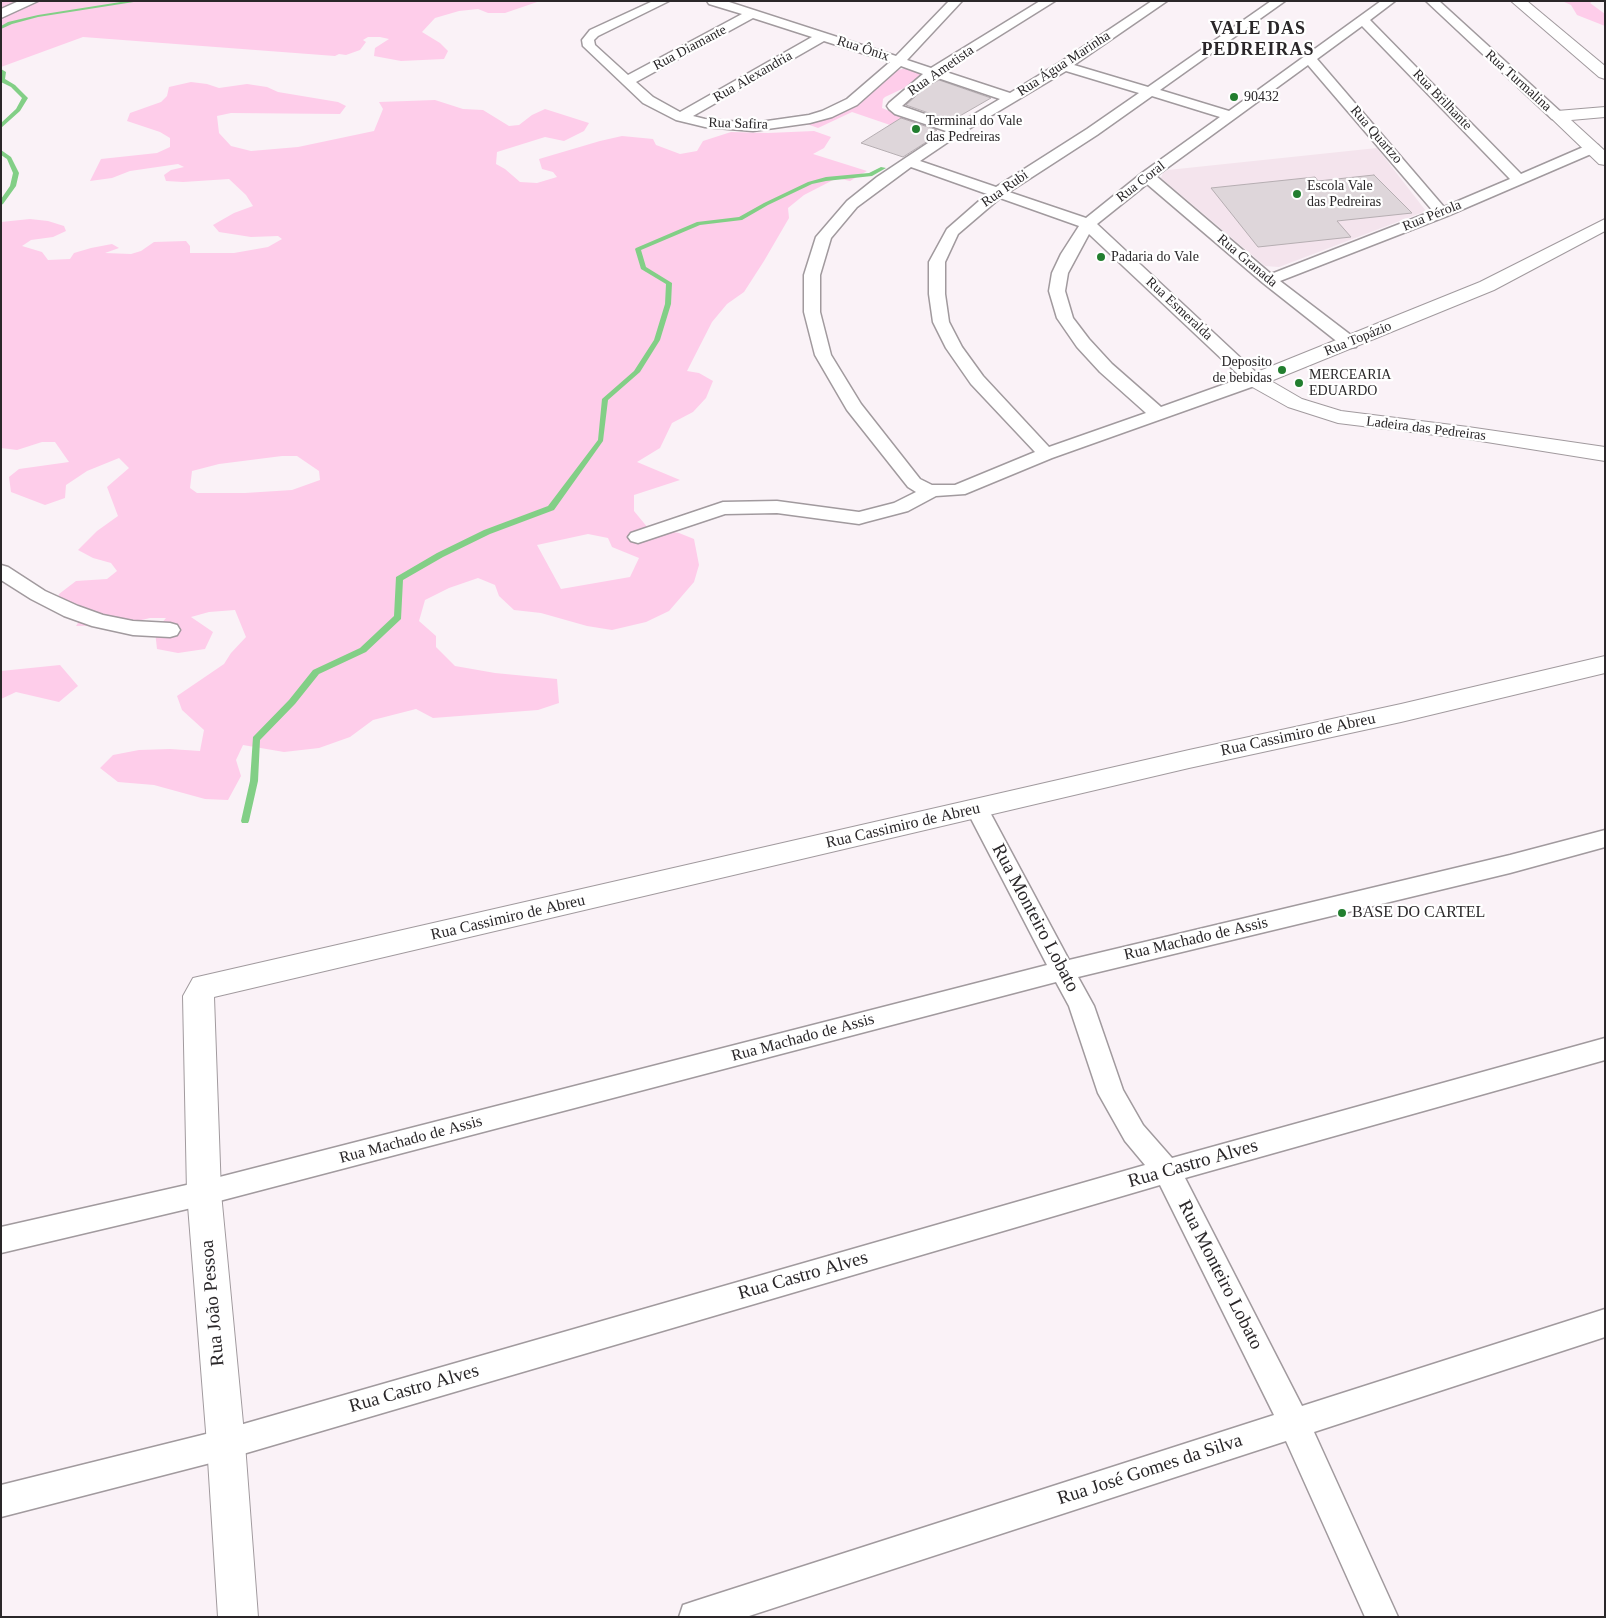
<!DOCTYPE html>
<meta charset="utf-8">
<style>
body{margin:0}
#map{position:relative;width:1606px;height:1618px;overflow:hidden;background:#faf2f7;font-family:"Times New Roman",serif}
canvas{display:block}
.frame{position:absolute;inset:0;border:2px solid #2a2729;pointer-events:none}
</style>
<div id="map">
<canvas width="1606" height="1618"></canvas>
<div class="frame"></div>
</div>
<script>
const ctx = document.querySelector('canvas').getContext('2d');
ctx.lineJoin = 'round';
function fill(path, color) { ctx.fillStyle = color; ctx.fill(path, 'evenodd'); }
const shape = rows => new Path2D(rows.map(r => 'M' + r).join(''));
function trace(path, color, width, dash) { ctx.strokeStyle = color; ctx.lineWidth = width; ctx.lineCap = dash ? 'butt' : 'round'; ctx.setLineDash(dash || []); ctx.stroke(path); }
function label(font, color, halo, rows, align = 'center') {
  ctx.font = font + ' "Times New Roman",serif'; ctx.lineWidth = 4.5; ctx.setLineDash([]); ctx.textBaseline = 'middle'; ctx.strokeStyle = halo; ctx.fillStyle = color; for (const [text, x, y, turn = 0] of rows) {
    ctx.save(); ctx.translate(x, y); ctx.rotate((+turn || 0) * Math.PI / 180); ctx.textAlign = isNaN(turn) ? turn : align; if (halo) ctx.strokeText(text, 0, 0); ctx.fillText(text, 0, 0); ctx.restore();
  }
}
fill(shape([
 [1377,148,1426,211,1279,267,1265,266,1161,178,1163,173,1168,170]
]), '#f4e4ed');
fill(shape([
 [1,1,540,1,505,13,488,13,478,9,459,11,435,18,422,32,440,43,448,51,444,59,401,61,374,56,375,48,389,39,380,37,368,37,363,40,366,42,360,50,346,55,339,54,335,56,83,37,1,67],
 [1562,1,1593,1,1590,3,1605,14,1605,26,1577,15,1571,5],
 [906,68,916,70,925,75,919,81,885,97,883,99,882,108,928,127,935,133,934,140,852,112,818,128,807,124,859,105,895,71],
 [191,82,207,84,219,88,247,84,267,87,278,92,338,102,346,106,340,114,231,113,217,116,219,133,231,146,251,151,298,147,374,131,383,109,379,102,435,100,463,109,483,110,509,126,519,125,532,115,545,109,589,123,584,131,564,141,545,137,497,152,496,164,505,169,520,182,537,183,557,177,553,172,542,169,539,159,600,141,622,136,653,139,656,145,680,154,697,151,703,141,731,132,768,133,814,131,831,137,824,148,813,154,867,171,850,181,837,178,804,195,788,208,789,218,764,261,744,292,727,304,712,322,687,371,699,373,713,381,706,398,693,412,672,423,660,448,637,462,680,480,634,495,634,511,648,528,679,533,694,539,699,565,694,582,669,611,646,622,612,630,587,626,541,613,514,610,499,596,495,585,478,578,449,588,425,600,419,621,436,636,436,647,455,666,495,673,557,679,559,703,538,710,433,718,416,709,373,720,350,737,319,748,284,752,243,745,236,760,241,776,228,800,205,799,154,785,118,782,100,768,113,755,139,750,170,749,200,751,204,730,182,710,177,696,224,664,231,653,246,637,235,610,209,612,191,617,213,632,205,649,178,653,157,649,155,631,166,618,150,618,121,625,76,626,87,609,57,604,59,594,76,581,107,579,117,571,111,563,93,558,78,550,97,531,118,516,107,487,129,468,119,458,87,471,66,485,65,498,45,505,11,492,9,477,19,469,69,462,55,442,42,442,17,450,1,448,1,222,30,219,48,221,64,226,66,231,53,237,31,240,22,246,42,252,48,260,70,259,74,253,91,248,112,244,119,248,105,253,131,254,141,251,154,242,186,241,190,246,190,253,234,253,268,247,282,239,278,236,251,237,219,232,213,225,234,213,253,206,246,195,229,179,183,182,166,181,164,175,171,170,184,167,178,164,130,171,112,178,90,181,101,159,157,153,170,147,170,138,160,132,127,121,130,113,161,102,167,96,169,87],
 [282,456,297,456,319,471,320,480,292,490,245,493,197,493,190,488,192,471,219,464],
 [588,534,608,538,612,547,639,558,630,577,561,589,537,545],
 [60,665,78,686,59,702,16,692,1,699,1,671]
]), '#fecdea');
fill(shape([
 [127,1,140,1,38,17,12,24,1,29,1,26,8,22,38,15,127,1],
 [1,69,6,72,5,79,15,85,28,98,20,111,1,128,1,123,16,109,22,98,11,87,1,82,1,69],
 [1,150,11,157,19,173,16,186,3,204,1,205,1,199,10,186,13,173,7,159,1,155,1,150],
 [881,167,886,168,872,176,826,181,812,184,768,205,742,220,700,225,641,250,646,267,672,283,671,304,660,340,640,372,608,400,603,441,554,510,490,534,443,557,403,580,401,619,366,652,319,674,295,704,260,740,258,781,249,821,248,823,242,823,241,821,250,781,253,737,289,700,313,670,360,648,394,616,396,577,437,553,484,530,548,506,598,440,602,399,634,371,654,340,665,304,666,284,641,269,635,249,636,248,697,222,739,217,764,203,808,182,826,177,869,173,881,167]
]), '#82cf86');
const building = shape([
 [939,80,991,98,951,121,906,105,926,87,939,80],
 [901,118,937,130,925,137,931,139,903,157,861,143,901,118],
 [1374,175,1412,213,1337,221,1351,237,1258,247,1211,188,1315,177,1318,181,1374,175]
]);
fill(building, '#ded6da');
trace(building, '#b6aeb2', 1);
const street = shape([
 [19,1,38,1,1,18,1,9,19,1],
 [653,1,669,1,598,36,594,40,595,45,628,75,742,14,709,4,707,1,726,1,896,56,949,1,962,1,907,60,931,68,1040,1,1055,1,943,71,1010,93,1059,63,1152,1,1167,1,1074,65,1148,87,1271,1,1285,1,1160,90,1229,111,1381,1,1395,1,1370,20,1521,174,1588,145,1598,145,1600,148,1598,151,1447,216,1280,281,1356,339,1358,343,1356,347,1350,348,1344,347,1263,283,1147,184,1097,224,1260,376,1263,380,1260,384,1052,458,965,494,936,496,908,511,866,522,859,524,777,513,725,514,638,543,631,541,628,537,631,533,723,502,777,501,859,512,894,503,916,492,908,487,847,410,815,355,804,312,804,275,816,237,847,201,877,177,946,131,895,114,889,109,887,106,889,103,923,74,901,66,857,105,832,117,810,123,753,131,705,127,676,120,643,103,583,46,582,40,590,30,653,1],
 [753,18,812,37,680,112,653,97,636,82,753,18],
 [1362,26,1510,179,1444,207,1317,59,1362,26],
 [824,41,890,62,847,99,822,111,809,115,753,123,705,119,693,116,824,41],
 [1308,65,1433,211,1271,274,1156,176,1308,65],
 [1066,71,1139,93,1087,129,996,187,920,161,957,136,1066,71],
 [935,77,1000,99,956,125,902,106,935,77],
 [1152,96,1220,117,1142,173,1086,218,1009,192,1097,135,1152,96],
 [911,167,987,194,947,229,929,262,929,294,933,322,946,348,971,384,1035,452,955,485,932,485,920,479,861,404,831,355,820,312,820,275,831,238,857,207,911,167],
 [1000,198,1079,226,1061,254,1052,273,1049,291,1057,318,1077,347,1100,372,1146,413,1049,447,983,376,962,347,949,322,945,294,945,262,958,234,1000,198],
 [1089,234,1242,378,1161,407,1112,364,1089,339,1073,318,1065,291,1068,273,1089,234],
 [1426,1,1439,1,1562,113,1564,116,1562,119,1552,119,1426,1],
 [1,565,8,567,45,591,78,606,103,615,133,621,170,623,177,625,180,630,177,635,170,637,133,635,92,626,64,616,31,599,1,580,1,565],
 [977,801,985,803,1069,960,1510,855,1605,830,1605,847,1510,873,1078,977,1094,1006,1123,1090,1143,1125,1172,1158,1605,1038,1605,1060,1185,1178,1302,1406,1605,1309,1605,1337,1314,1432,1398,1617,1365,1617,1286,1441,746,1617,679,1617,683,1605,695,1601,1274,1415,1160,1185,226,1459,1,1517,1,1485,226,1429,1145,1165,1125,1141,1098,1093,1069,1006,1056,982,204,1205,1,1253,1,1227,204,1181,1047,965,966,809,969,803,977,801]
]);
const secondary = shape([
 [1511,1,1527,1,1605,66,1605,79,1599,77,1511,1],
 [1605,107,1605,117,1571,120,1605,151,1605,165,1599,164,1549,116,1551,112,1557,111,1605,107],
 [1605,219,1605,231,1494,290,1271,381,1302,399,1341,411,1468,427,1605,447,1605,461,1468,439,1338,423,1288,407,1247,384,1244,380,1247,376,1480,282,1605,219],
 [1605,656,1605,673,1401,722,1189,768,214,997,221,1193,245,1444,258,1617,218,1617,207,1444,187,1193,183,996,193,978,1189,750,1401,704,1605,656]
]);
trace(street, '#a19a9e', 3);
trace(secondary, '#a19a9e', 2);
fill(street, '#fff');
fill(secondary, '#fff');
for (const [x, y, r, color] of [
 [1234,97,5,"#227e2f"],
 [916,129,5,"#227e2f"],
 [1297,194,5,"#227e2f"],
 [1101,257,5,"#227e2f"],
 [1282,370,5,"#227e2f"],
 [1299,383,5,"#227e2f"],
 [1342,913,5,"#227e2f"]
]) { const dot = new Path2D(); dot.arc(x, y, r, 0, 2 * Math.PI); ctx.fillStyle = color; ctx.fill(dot); trace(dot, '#fff', 2); }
label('14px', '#2a2729', '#fff', [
 ["Rua Diamante",690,48,-28],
 ["Rua Ônix",863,49,18],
 ["Rua Água Marinha",1064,64,-33],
 ["Rua Ametista",941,71,-35],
 ["Rua Alexandria",753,77,-30],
 ["Rua Turmalina",1518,81,42],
 ["Rua Brilhante",1442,100,46],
 ["Rua Safira",738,124,2],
 ["Rua Quartzo",1376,135,49],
 ["Rua Coral",1141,182,-38],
 ["Rua Rubi",1005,189,-35],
 ["Rua Pérola",1432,216,-22],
 ["Rua Granada",1247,261,40],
 ["Rua Esmeralda",1179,309,43],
 ["Rua Topázio",1358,339,-22],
 ["Ladeira das Pedreiras",1426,429,7]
]);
label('14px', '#2a2729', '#fff', [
 ["90432",1244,97],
 ["Terminal do Vale",926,121],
 ["das Pedreiras",926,137],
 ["Escola Vale",1307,186],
 ["das Pedreiras",1307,202],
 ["Padaria do Vale",1111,257],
 ["Deposito",1272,362,"right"],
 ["de bebidas",1272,378,"right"],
 ["MERCEARIA",1309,375],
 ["EDUARDO",1309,391]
], 'left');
label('16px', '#2a2729', '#fff', [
 ["Rua Cassimiro de Abreu",1298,735,-12],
 ["Rua Cassimiro de Abreu",903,826,-13],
 ["Rua Cassimiro de Abreu",508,918,-13],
 ["Rua Machado de Assis",1196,939,-13],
 ["Rua Machado de Assis",803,1038,-15],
 ["Rua Machado de Assis",411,1140,-15]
]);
label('16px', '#2a2729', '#fff', [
 ["BASE DO CARTEL",1352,913]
], 'left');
ctx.letterSpacing = '1px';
label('bold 18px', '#2a2729', '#fff', [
 ["VALE DAS",1258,29],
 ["PEDREIRAS",1258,50]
]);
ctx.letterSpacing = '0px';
label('19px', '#2a2729', '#fff', [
 ["Rua Monteiro Lobato",1035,918,62],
 ["Rua Castro Alves",1193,1164,-16],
 ["Rua Monteiro Lobato",1220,1275,63],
 ["Rua Castro Alves",803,1276,-16],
 ["Rua João Pessoa",213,1303,-95],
 ["Rua Castro Alves",414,1389,-16],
 ["Rua José Gomes da Silva",1150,1470,-18]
]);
</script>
